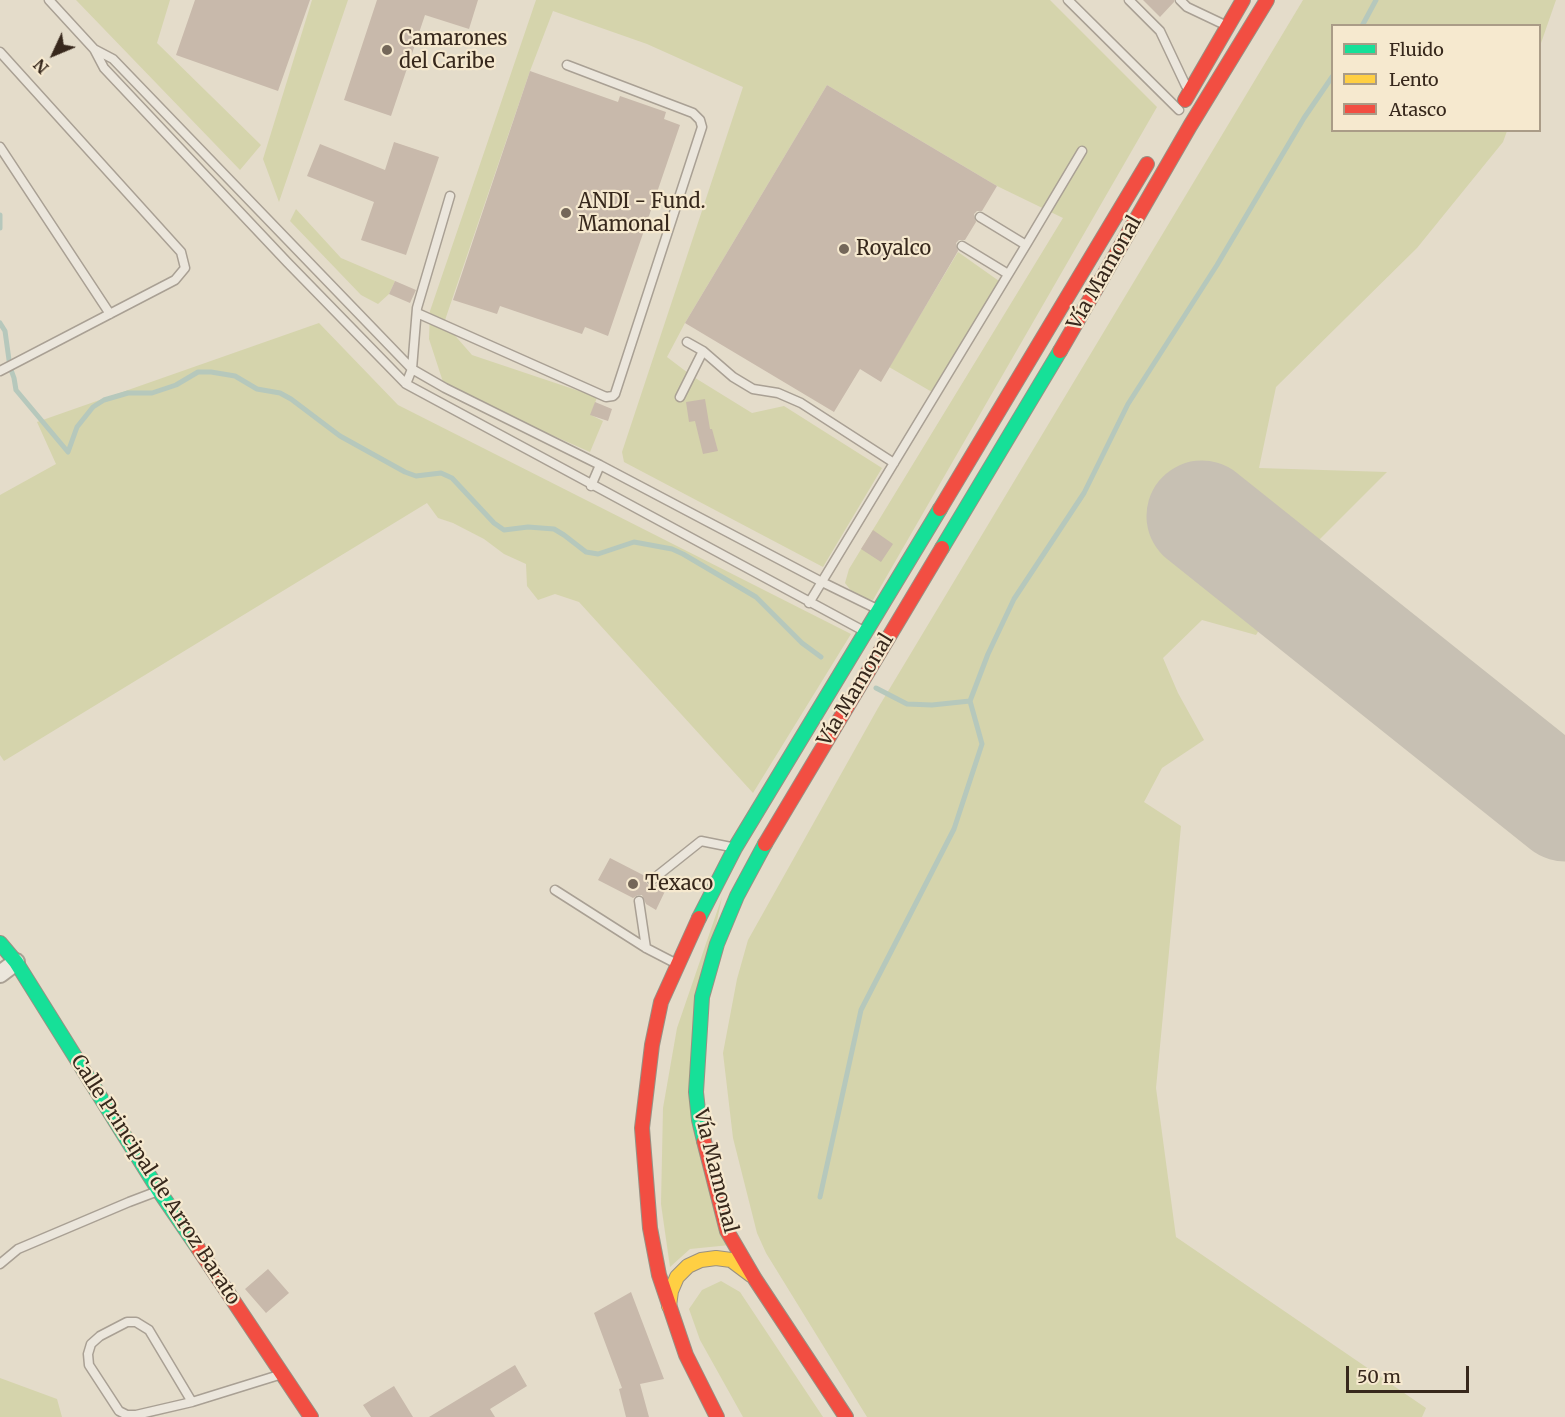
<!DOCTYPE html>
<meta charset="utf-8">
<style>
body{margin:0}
#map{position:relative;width:1565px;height:1417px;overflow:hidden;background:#e4dcca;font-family:Merriweather,serif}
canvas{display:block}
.legend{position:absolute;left:1331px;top:24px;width:210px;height:108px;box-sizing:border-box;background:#f6e9cf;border:2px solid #aa9c87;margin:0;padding:8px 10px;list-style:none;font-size:18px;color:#37281c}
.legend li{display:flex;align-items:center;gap:12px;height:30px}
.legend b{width:30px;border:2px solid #aa9c87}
.north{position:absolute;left:24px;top:24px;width:60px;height:60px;-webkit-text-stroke:4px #f6e9cf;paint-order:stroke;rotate:226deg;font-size:16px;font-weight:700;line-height:24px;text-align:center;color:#37281c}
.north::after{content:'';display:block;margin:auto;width:21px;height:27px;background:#37281c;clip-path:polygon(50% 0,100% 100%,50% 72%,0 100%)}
.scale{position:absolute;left:1346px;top:1366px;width:123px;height:27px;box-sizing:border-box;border:3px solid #37281c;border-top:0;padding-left:8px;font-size:18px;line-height:21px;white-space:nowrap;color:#37281c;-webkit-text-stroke:4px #f6e9cf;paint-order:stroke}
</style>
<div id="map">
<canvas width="1565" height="1417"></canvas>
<ul class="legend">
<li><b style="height:8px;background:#16e098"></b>Fluido</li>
<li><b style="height:8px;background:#ffcf43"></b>Lento</li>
<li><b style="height:8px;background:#f24e42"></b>Atasco</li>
</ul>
<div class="north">N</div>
<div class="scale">50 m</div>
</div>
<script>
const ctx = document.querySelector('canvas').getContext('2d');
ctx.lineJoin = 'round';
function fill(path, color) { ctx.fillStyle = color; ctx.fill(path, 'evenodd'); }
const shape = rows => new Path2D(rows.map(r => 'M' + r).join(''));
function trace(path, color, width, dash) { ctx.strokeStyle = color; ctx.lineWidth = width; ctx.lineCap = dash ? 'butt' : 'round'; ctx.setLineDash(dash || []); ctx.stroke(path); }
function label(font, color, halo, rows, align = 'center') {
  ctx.font = font + ' Merriweather,serif'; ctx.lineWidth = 4.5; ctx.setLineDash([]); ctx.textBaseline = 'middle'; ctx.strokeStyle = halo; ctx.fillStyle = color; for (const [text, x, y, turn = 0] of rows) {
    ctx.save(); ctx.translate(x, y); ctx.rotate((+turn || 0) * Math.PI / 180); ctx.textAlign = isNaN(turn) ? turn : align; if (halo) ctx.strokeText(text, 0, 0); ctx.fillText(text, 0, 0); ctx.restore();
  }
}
fill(shape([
 [76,0,170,0,157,43,261,145,240,170],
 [312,0,348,0,279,202,263,159],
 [536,0,1050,0,1157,107,873,600,856,597,845,583,849,569,1063,218,997,186,827,85,685,323,667,357,692,376,752,413,784,406,882,468,823,567,624,462,622,452,743,87,647,44,553,11,530,71,444,323,472,355,597,397,591,415,603,421,590,452,445,388,429,339,430,311],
 [1303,0,1556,0,1540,46,1540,26,1332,26,1332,130,1507,131,1503,142,1417,248,1276,387,1259,468,1387,472,1304,555,1256,635,1202,620,1163,658,1178,693,1204,740,1162,768,1144,802,1181,826,1156,1088,1176,1237,1426,1408,1422,1417,867,1417,766,1253,757,1233,733,1138,723,1053,737,979,748,940,878,708],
 [296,209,341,258,395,281,389,294,378,304,361,295,290,221],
 [958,252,999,281,932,392,889,367],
 [319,323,398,405,851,634,753,793,579,602,555,594,538,600,527,586,526,564,504,554,484,539,453,523,438,518,427,503,4,761,0,755,0,495,56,464,37,422],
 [722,897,693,1035,730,1245,690,1249,670,1267,661,1204,663,1108,677,1028],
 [721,1281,740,1292,823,1417,743,1417,700,1340,689,1309,702,1290],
 [0,1378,57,1399,62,1417,0,1417]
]), '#d5d4ac');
trace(shape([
 [1362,26,1376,0],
 [0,215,0,228],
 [0,323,5,331,10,367,14,378,16,390,68,452,77,427,93,407,104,400,128,393,152,393,176,385,198,372,211,372,235,376,257,389,280,393,291,399,340,436,405,472,416,476,441,473,452,478,494,523,504,530,528,527,554,529,564,535,586,552,598,554,634,542,672,549,683,554,756,597,802,643,821,657],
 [876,688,907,704,932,705,970,701],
 [820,1197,861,1010,954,829,982,744,970,701,988,654,1014,599,1084,493,1128,404,1217,265,1304,118,1332,77]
]), '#b6c8bc', 5);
trace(shape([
 [1202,516,1565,806]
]), '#c7c0b3', 111);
fill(shape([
 [195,0,310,0,278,91,176,55],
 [377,0,478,0,469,29,425,15,391,116,344,100],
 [1143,0,1174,0,1174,2,1160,17],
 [530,71,618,102,620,96,666,112,664,119,680,125,608,336,585,327,582,334,500,306,497,314,453,300],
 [827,85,997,186,982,211,977,211,974,214,976,222,965,240,959,240,956,243,958,251,881,382,860,369,834,412,685,323],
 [394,142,439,157,406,255,361,240,374,202,307,176,320,144,385,170],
 [395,281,416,290,410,303,389,294],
 [705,399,710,429,712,429,718,451,703,454,695,421,689,422,686,402],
 [595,402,612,409,608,421,590,415],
 [873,530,893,544,881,562,861,549],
 [610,858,647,877,646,882,649,886,654,886,659,883,667,887,656,910,646,904,642,895,638,895,633,898,598,880],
 [268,1269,289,1293,266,1313,245,1289],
 [631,1292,664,1379,640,1384,649,1417,626,1417,619,1389,622,1388,594,1313],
 [515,1365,527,1386,490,1409,495,1417,429,1417],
 [394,1386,413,1417,371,1417,363,1405]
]), '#c8b9ab');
const lane = shape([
 [49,0,94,49,104,68,287,262,406,384,862,630],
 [1068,0,1179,110],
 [1129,0,1160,31,1186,86],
 [1180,0,1187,7,1225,25],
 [94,49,113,59,412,369,445,388,600,465,822,582,875,608],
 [0,52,181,252,185,268,175,280,0,371],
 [0,147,110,314],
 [1026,245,1082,151],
 [962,246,1008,274],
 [417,313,606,397,613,396,615,394,702,127,700,120,693,113,567,65],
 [687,342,703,351,733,377,753,389,778,393,801,403,894,463],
 [406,384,412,369,417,308,450,196],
 [680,397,703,351],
 [591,486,600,465],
 [809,603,1026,245,980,217],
 [652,880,701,841,731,847],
 [555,890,646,948,675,963],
 [639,901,646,948],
 [0,1264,18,1249,129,1202,158,1191],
 [192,1402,149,1330,136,1322,127,1322,100,1336,91,1344,88,1354,89,1365,119,1411,127,1415,136,1415,192,1402,279,1375]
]);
const street = shape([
 [0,974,16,962]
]);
const fast = shape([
 [942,548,1060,351],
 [699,918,735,848,940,509],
 [0,943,16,962,159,1191,198,1248],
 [704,1141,699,1120,696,1092,702,997,717,944,737,896,765,844]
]);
const slow = shape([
 [669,1306,671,1291,677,1277,688,1266,701,1260,716,1258,731,1260,751,1275]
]);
const jam = shape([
 [1185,100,1243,0],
 [1060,351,1190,126,1267,0],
 [940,509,1147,164],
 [765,844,942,548],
 [699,918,661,1002,652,1045,642,1128,650,1228,659,1275,686,1355,717,1417],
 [704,1141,727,1231,755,1279,846,1417],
 [198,1248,311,1417]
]);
trace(lane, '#a9a094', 11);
trace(street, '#a9a094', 20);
trace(fast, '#989083', 16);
trace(slow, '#989083', 16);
trace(jam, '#989083', 16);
trace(lane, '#ebe6dc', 8);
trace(street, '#ebe6dc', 16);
trace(fast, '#16e098', 14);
trace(slow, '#ffcf43', 14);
trace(jam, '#f24e42', 14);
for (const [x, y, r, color] of [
 [387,50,6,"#746759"],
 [566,213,6,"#746759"],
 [844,249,6,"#746759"],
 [633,884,6,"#746759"]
]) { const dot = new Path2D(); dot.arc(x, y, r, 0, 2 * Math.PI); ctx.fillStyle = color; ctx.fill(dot); trace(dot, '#f6e9cf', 2); }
label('20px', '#37281c', '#f6e9cf', [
 ["Camarones",399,39],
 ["del Caribe",399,62],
 ["ANDI - Fund.",578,202],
 ["Mamonal",578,225],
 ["Royalco",856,249],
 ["Texaco",645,884]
], 'left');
label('20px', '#37281c', '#f6e9cf', [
 ["Vía Mamonal",1105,273,-60],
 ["Vía Mamonal",856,690,-59],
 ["Vía Mamonal",715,1171,76],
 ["Calle Principal de Arroz Barato",155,1180,57]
]);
</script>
